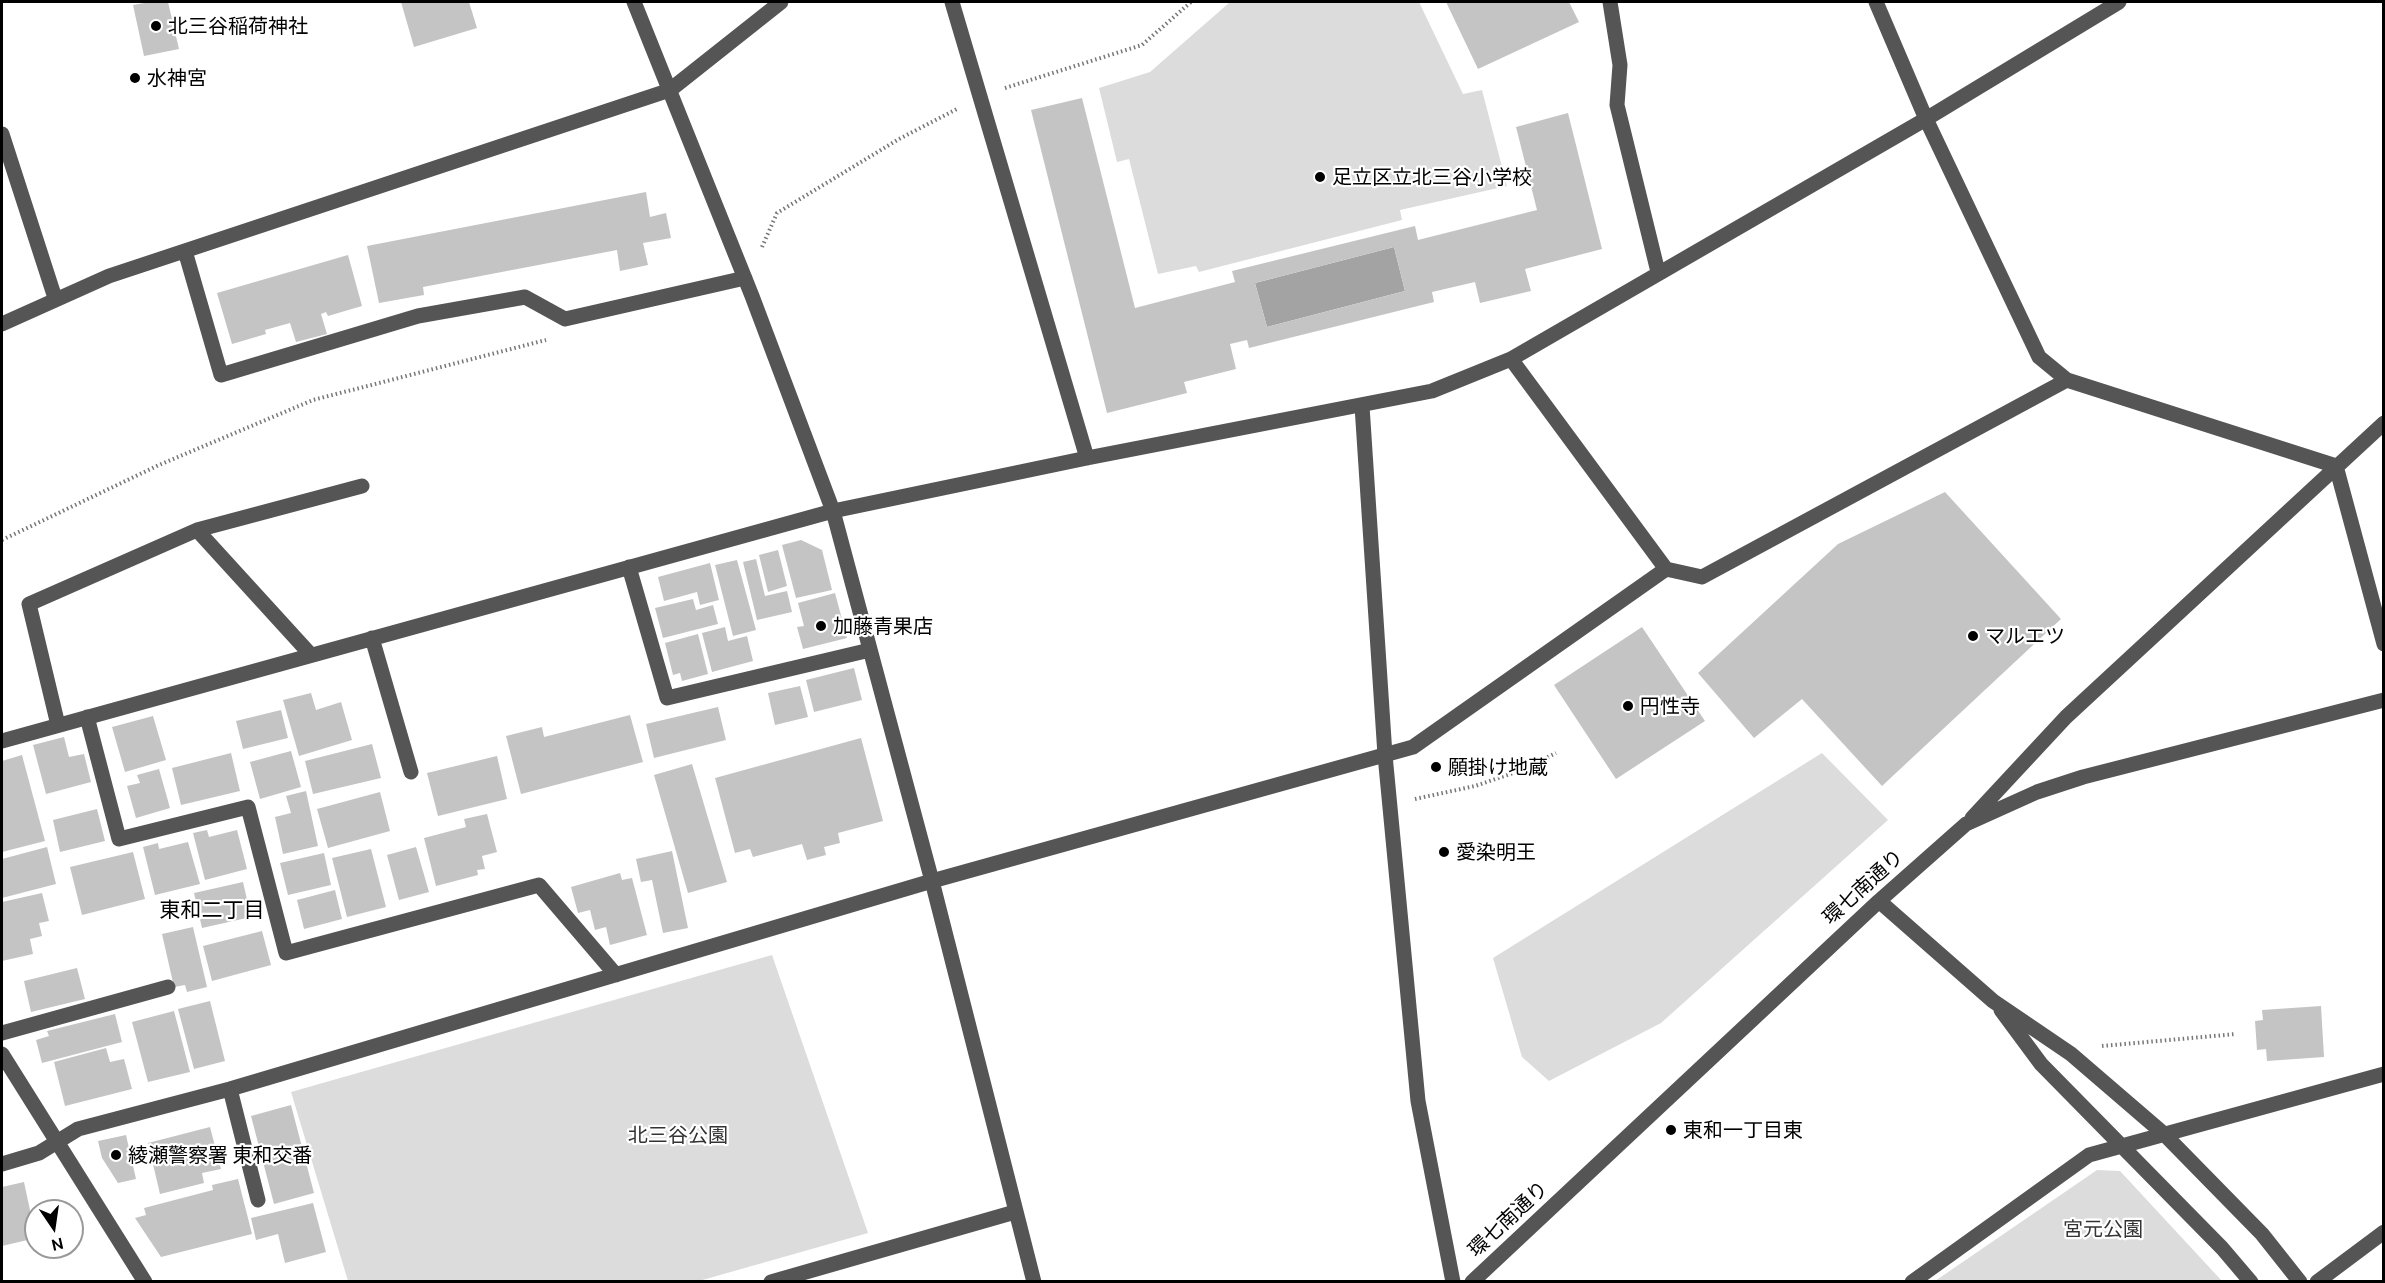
<!DOCTYPE html>
<meta charset="utf-8">
<style>
body{margin:0}
#map{position:relative;width:2385px;height:1283px;overflow:hidden;background:#fff;font-family:Ubuntu,sans-serif}
canvas{display:block}
.frame{position:absolute;inset:0;border:3px solid #000;pointer-events:none}
.north{position:absolute;left:24px;top:1199px;width:60px;height:60px;box-sizing:border-box;background:#fff;border:2px solid #999;border-radius:50%;rotate:167deg;font-size:16px;font-weight:700;line-height:24px;text-align:center;color:#000}
.north::after{content:'';display:block;margin:auto;width:21px;height:27px;background:#000;clip-path:polygon(50% 0,100% 100%,50% 72%,0 100%)}
</style>
<div id="map">
<canvas width="2385" height="1283"></canvas>
<div class="frame"></div>
<div class="north">N</div>
</div>
<script>
const ctx = document.querySelector('canvas').getContext('2d');
ctx.lineJoin = 'round';
function fill(path, color) { ctx.fillStyle = color; ctx.fill(path, 'evenodd'); }
const shape = rows => new Path2D(rows.map(r => 'M' + r).join(''));
function trace(path, color, width, dash) { ctx.strokeStyle = color; ctx.lineWidth = width; ctx.lineCap = dash ? 'butt' : 'round'; ctx.setLineDash(dash || []); ctx.stroke(path); }
function label(font, color, halo, rows, align = 'center') {
  ctx.font = font + ' Ubuntu,"Noto Sans JP",sans-serif'; ctx.lineWidth = 4.5; ctx.setLineDash([]); ctx.textBaseline = 'middle'; ctx.strokeStyle = halo; ctx.fillStyle = color; for (const [text, x, y, turn = 0] of rows) {
    ctx.save(); ctx.translate(x, y); ctx.rotate((+turn || 0) * Math.PI / 180); ctx.textAlign = isNaN(turn) ? turn : align; if (halo) ctx.strokeText(text, 0, 0); ctx.fillText(text, 0, 0); ctx.restore();
  }
}
fill(shape([
 [1230,2,1419,2,1463,94,1482,90,1507,186,1400,210,1402,220,1199,272,1196,266,1158,274,1129,159,1117,162,1099,88,1150,72],
 [1822,753,1888,820,1661,1023,1549,1081,1522,1057,1493,958],
 [772,955,868,1233,699,1281,348,1281,291,1092],
 [2097,1170,2120,1171,2222,1281,1935,1281]
]), '#dcdcdc');
fill(shape([
 [1394,247,1405,291,1267,327,1255,283]
]), '#a3a3a3');
fill(shape([
 [150,2,168,2,179,49,144,56,133,5],
 [401,2,469,2,477,28,414,47],
 [1446,2,1569,2,1579,22,1478,69],
 [1082,98,1135,308,1235,282,1232,271,1415,226,1418,240,1537,210,1516,127,1568,113,1602,249,1525,269,1531,291,1480,303,1475,282,1432,292,1434,302,1249,348,1247,340,1230,344,1236,369,1184,382,1187,393,1107,413,1031,110],
 [1394,247,1405,291,1267,327,1255,283],
 [646,192,650,217,666,213,671,238,643,243,648,265,620,271,617,250,423,287,424,295,379,303,367,246],
 [348,255,362,306,328,316,326,312,321,314,327,334,296,342,290,323,265,330,266,334,232,344,217,293],
 [1945,492,2061,619,1882,786,1802,699,1754,738,1698,673,1838,544],
 [801,540,822,550,832,590,796,598,782,545],
 [778,550,787,586,768,592,759,555],
 [756,559,765,596,787,591,792,612,757,620,743,562],
 [737,560,756,630,733,636,715,565],
 [710,563,719,600,700,605,697,592,664,601,658,577],
 [835,593,847,638,803,649,797,627,804,626,798,603],
 [693,599,696,610,713,605,718,624,663,638,655,608],
 [725,627,728,641,747,636,753,661,712,672,702,633],
 [1642,627,1705,721,1616,779,1554,685],
 [698,634,708,674,682,681,680,673,673,675,665,643],
 [854,668,862,700,814,712,806,680],
 [800,686,808,717,775,725,768,693],
 [311,693,316,710,341,702,352,740,299,756,283,700],
 [718,707,726,740,654,758,646,724],
 [281,710,288,738,243,749,236,721],
 [630,715,643,762,521,794,506,736,542,727,544,737],
 [153,716,166,760,125,772,112,727],
 [64,737,69,757,84,754,91,782,46,794,33,745],
 [861,738,883,821,838,833,840,843,824,847,826,855,807,860,802,844,753,857,750,849,735,853,715,778],
 [372,744,381,778,313,794,305,761],
 [291,751,301,787,260,799,250,762],
 [231,753,240,791,181,805,172,768],
 [22,755,45,841,2,852,2,761],
 [497,756,507,799,438,816,427,773],
 [692,764,727,882,688,893,654,775],
 [159,769,170,808,136,818,127,786,140,783,137,775],
 [306,791,318,846,283,854,275,817,291,813,286,796],
 [380,792,390,831,328,848,317,809],
 [97,809,105,841,60,852,53,820],
 [487,814,497,852,482,856,485,869,477,870,478,875,436,886,424,838,466,827,464,819],
 [207,830,209,837,237,830,247,869,205,880,193,833],
 [188,842,200,884,155,895,143,847,158,843,159,849],
 [47,847,56,884,2,898,2,859],
 [416,847,429,892,399,900,387,855],
 [371,849,386,907,347,917,332,858],
 [672,851,688,928,663,933,652,880,641,882,636,859],
 [133,852,145,899,82,915,70,867],
 [324,853,331,885,288,895,280,863],
 [620,873,622,880,632,878,647,935,610,945,606,927,595,930,590,910,578,913,571,887],
 [243,882,251,917,202,928,194,893],
 [335,890,342,919,304,929,297,900],
 [42,893,49,921,39,923,42,936,30,939,33,954,2,961,2,902],
 [193,927,207,987,187,992,185,985,174,987,162,934],
 [262,931,271,965,212,981,203,946],
 [77,968,85,999,31,1012,24,981],
 [210,1001,225,1061,194,1069,178,1009],
 [2321,1006,2324,1057,2267,1061,2266,1049,2257,1050,2255,1021,2263,1020,2262,1010],
 [174,1011,190,1072,148,1082,132,1022],
 [115,1014,122,1042,42,1063,36,1040,49,1036,47,1031],
 [106,1048,110,1062,124,1059,132,1089,65,1106,54,1062],
 [291,1105,314,1193,274,1204,251,1116],
 [210,1127,221,1169,202,1173,204,1183,160,1194,148,1143],
 [126,1135,136,1179,118,1183,102,1158,98,1141],
 [238,1179,252,1234,161,1257,135,1218,146,1215,144,1208,213,1190,212,1185],
 [24,1182,36,1238,2,1246,2,1187],
 [313,1203,326,1252,285,1263,278,1234,256,1240,251,1218]
]), '#c4c4c4');
trace(shape([
 [1005,88,1142,45,1191,2],
 [762,247,777,213,899,139,957,109],
 [2,540,159,465,313,400,546,340],
 [1415,799,1475,786,1522,770,1556,753],
 [2102,1046,2236,1034]
]), '#777', 4, [1.5, 3]);
trace(shape([
 [634,2,752,296,833,511,932,881,1034,1282],
 [952,2,1087,458],
 [1610,2,1620,65,1617,105,1658,272],
 [1876,2,1926,119,2039,357,2067,380,2336,466,2384,644],
 [2,134,55,298],
 [185,251,221,375,418,316,525,297,565,319,745,278],
 [2,324,109,276,670,90,781,2],
 [1511,359,1666,569,1702,577,2067,380],
 [1362,406,1385,755,1418,1101,1453,1282],
 [197,530,362,486],
 [629,567,667,698,870,650],
 [372,638,411,772],
 [87,717,119,839,248,807,286,953,539,885,616,975],
 [58,725,29,604,197,530,311,655],
 [2,741,833,511,1087,458,1432,391,1511,359,1926,119,2119,2],
 [1972,818,2066,717,2384,423],
 [1879,901,1993,1001,2071,1054,2164,1134,2262,1234,2300,1282],
 [2001,1010,2041,1064,2222,1248,2251,1282],
 [2,1033,168,987],
 [2,1054,145,1282],
 [230,1089,258,1200],
 [2,1164,39,1153,78,1129,230,1089,932,881,1413,747,1666,569],
 [771,1282,1015,1212],
 [1472,1282,1879,901,1966,824,2037,792,2083,777,2384,700],
 [1912,1282,2089,1155,2384,1074],
 [2317,1282,2384,1232]
]), '#555', 15);
for (const [x, y, r, color] of [
 [156,26,6,"#000"],
 [135,78,6,"#000"],
 [1320,177,6,"#000"],
 [821,626,6,"#000"],
 [1973,636,6,"#000"],
 [1628,706,6,"#000"],
 [1436,767,6,"#000"],
 [1444,852,6,"#000"],
 [1671,1130,6,"#000"],
 [116,1155,6,"#000"]
]) { const dot = new Path2D(); dot.arc(x, y, r, 0, 2 * Math.PI); ctx.fillStyle = color; ctx.fill(dot); trace(dot, '#fff', 2); }
label('20px', '#000', '#fff', [
 ["北三谷稲荷神社",168,26],
 ["水神宮",147,78],
 ["足立区立北三谷小学校",1332,177],
 ["加藤青果店",833,626],
 ["マルエツ",1985,636],
 ["円性寺",1640,706],
 ["願掛け地蔵",1448,767],
 ["愛染明王",1456,852],
 ["東和一丁目東",1683,1130],
 ["綾瀬警察署 東和交番",128,1155]
], 'left');
label('20px', '#000', '#fff', [
 ["環七南通り",1863,887,-42],
 ["環七南通り",1508,1219,-43]
]);
label('20px', '#333', '#fff', [
 ["北三谷公園",678,1135],
 ["宮元公園",2103,1229]
]);
label('21px', '#000', '#fff', [
 ["東和二丁目",212,910]
]);
</script>
